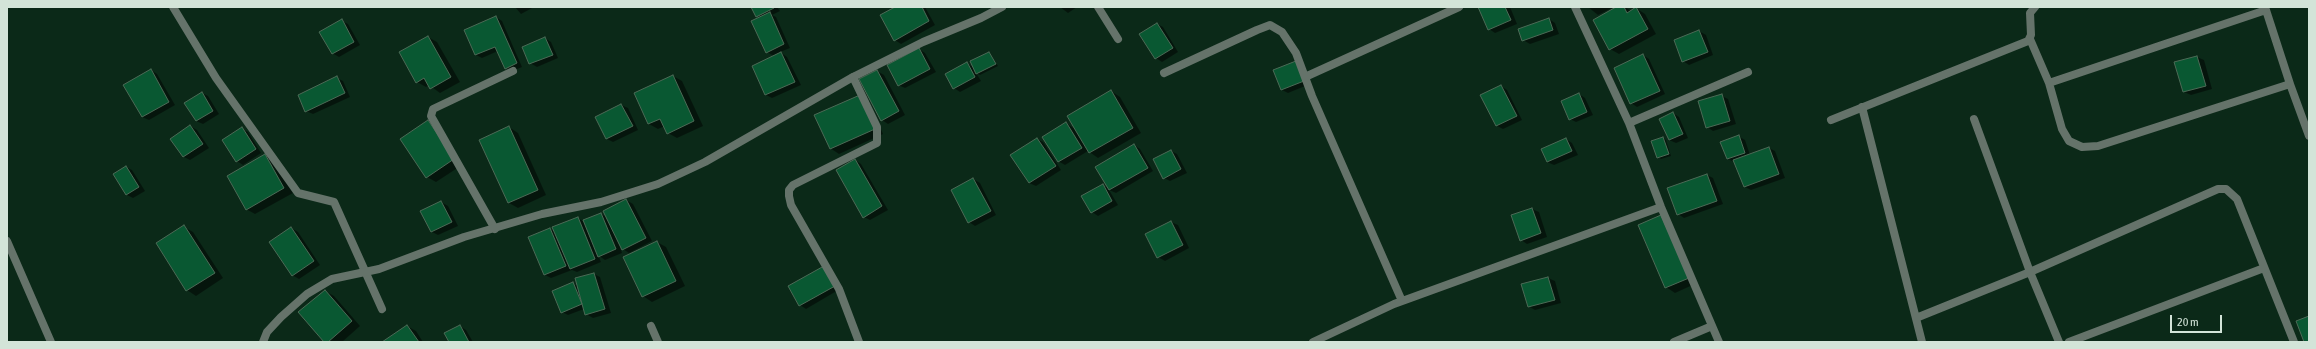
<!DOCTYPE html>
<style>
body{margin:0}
#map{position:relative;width:2316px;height:349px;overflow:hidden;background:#0b2918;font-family:"Asap Condensed",sans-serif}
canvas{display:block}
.frame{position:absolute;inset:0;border:8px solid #d3e4d8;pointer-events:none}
.scale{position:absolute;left:2170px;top:315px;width:52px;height:18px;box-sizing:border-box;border:2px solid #d3e4d8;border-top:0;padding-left:5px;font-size:12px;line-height:14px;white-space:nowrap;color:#d3e4d8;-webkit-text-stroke:3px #0b2918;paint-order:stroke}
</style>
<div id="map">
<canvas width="2316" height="349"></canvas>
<div class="frame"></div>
<div class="scale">20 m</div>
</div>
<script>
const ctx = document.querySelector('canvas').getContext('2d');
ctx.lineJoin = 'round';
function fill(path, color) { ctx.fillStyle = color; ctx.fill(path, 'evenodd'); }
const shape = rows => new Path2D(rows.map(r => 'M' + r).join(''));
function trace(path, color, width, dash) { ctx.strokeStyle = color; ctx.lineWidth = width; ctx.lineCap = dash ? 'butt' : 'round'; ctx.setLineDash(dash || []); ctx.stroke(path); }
fill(shape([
 [515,7,534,7,521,14],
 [752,7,777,7,780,11,772,15,776,17,790,48,780,52,787,57,801,85,772,98,766,95,753,66,774,56,767,52,760,18],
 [897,7,925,7,935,25,901,44,895,40],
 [1060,7,1077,7,1068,13],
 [1479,7,1510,7,1517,24,1495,33,1489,29],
 [1588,7,1614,7,1598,15],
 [1618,7,1625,7,1631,11,1636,8,1645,14,1656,34,1619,54,1610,49],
 [496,17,502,21,522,67,512,71,506,68,498,51,482,58,476,55,465,31],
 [1549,19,1555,23,1559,34,1530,44,1523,40],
 [342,21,348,24,360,45,339,57,332,53],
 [1157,24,1163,27,1178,52,1162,62,1156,58],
 [1699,31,1706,35,1713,55,1689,65,1683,61],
 [428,37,437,42,460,82,440,93,429,85,426,87,417,82],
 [545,38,551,42,558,58,537,67,530,63],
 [919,49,925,53,936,72,905,88,898,85],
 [989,53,998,66,980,75,976,73,981,81,960,92,954,88,967,63,974,68],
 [1643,55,1649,59,1665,94,1637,107,1631,103],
 [2197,57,2204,60,2212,89,2191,95,2184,92,2176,63],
 [151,70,157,74,175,105,149,120,142,117],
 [877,71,884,75,905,115,888,124,882,120],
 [1274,71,1310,84,1288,93,1282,90],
 [673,76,682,81,703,126,677,138,668,133,665,126,658,129,649,124,635,93],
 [337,78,343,81,350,97,313,114,306,111],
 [1501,86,1507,90,1522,120,1503,129,1497,126],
 [1111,91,1120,97,1141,133,1098,158,1088,151,1065,165,1058,161,1066,123,1075,129],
 [202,93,208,96,219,114,203,124,196,121],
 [1579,94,1585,98,1593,115,1576,122,1570,119],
 [1722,96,1728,99,1736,124,1713,131,1707,127],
 [869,101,883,134,839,154,830,148],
 [621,105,628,108,638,130,613,142,607,139],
 [1673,113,1679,117,1688,138,1676,143,1669,140],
 [428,121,437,127,462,165,436,182,427,177],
 [190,126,197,130,209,148,190,160,184,157,171,139],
 [509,127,518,133,546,195,518,208,509,203,480,140],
 [242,129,248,132,261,153,243,165,237,161],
 [1738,136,1745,140,1750,155,1769,148,1775,151,1785,178,1751,190,1745,187,1734,162,1728,159],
 [1663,138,1666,140,1671,156,1661,159,1658,157],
 [1037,139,1043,142,1061,170,1036,186,1029,183],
 [1566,139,1572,143,1578,155,1554,165,1547,162],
 [1134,145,1140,149,1153,171,1116,193,1109,190,1118,205,1098,216,1092,212,1103,185,1109,189],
 [1171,151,1177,154,1187,173,1170,181,1164,178],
 [265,156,274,161,293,193,255,214,246,209],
 [855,160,861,164,888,210,870,220,864,217],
 [126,167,132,170,145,191,133,198,127,195,114,174],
 [1707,175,1713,178,1723,204,1684,218,1678,214],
 [973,179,980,183,996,215,975,226,969,222],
 [626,200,633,204,652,241,629,253,620,247,622,253,605,260,598,255,601,262,577,272,572,270,551,278,545,275,529,237,550,229,555,232,578,218,586,223,601,214,607,217],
 [441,202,448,206,458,226,438,235,432,232,422,212],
 [1532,209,1539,212,1547,237,1527,244,1521,240,1512,216],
 [1171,222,1178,225,1189,248,1165,261,1158,257],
 [1639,226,1697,283,1675,293,1666,287],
 [184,227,193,232,223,278,196,296,187,290,157,244],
 [291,228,298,232,320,265,299,279,292,275],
 [657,242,666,247,685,286,652,302,643,296],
 [594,274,600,277,611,313,593,318,586,314,584,309,568,315,562,312,572,283,578,286],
 [1548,278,1555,281,1561,303,1535,310,1528,306,1522,285],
 [838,285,840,289,806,309,800,305],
 [325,291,334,296,360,326,342,342,326,342],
 [407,326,416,331,423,342,384,342],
 [460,326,466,330,473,342,450,342]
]), '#0007');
const building = shape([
 [751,7,774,7,774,8,756,17,751,7],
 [895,7,922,7,929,21,894,41,880,15,895,7],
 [1478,7,1505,7,1511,20,1488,30,1478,7],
 [1616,7,1624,7,1627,13,1636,7,1648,29,1609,50,1593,20,1616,7],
 [770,12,784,44,766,53,751,21,770,12],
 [496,16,517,63,505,69,495,47,475,55,464,30,496,16],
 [1549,18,1553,30,1522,41,1518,29,1549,18],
 [342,19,354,42,332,54,319,32,342,19],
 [1157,23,1173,48,1155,59,1139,34,1157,23],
 [1699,30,1708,52,1682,62,1674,40,1699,30],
 [428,36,451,77,430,89,424,78,416,83,399,52,428,36],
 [545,37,553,55,529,64,522,47,545,37],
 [919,48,930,69,898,86,887,65,919,48],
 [781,52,795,82,765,95,752,66,781,52],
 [989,52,996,64,976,74,970,61,989,52],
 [1643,54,1660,91,1630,104,1614,68,1643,54],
 [2197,56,2206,86,2183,92,2174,62,2197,56],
 [1296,61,1304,81,1281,90,1273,70,1296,61],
 [967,62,975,77,953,89,945,74,967,62],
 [151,69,169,102,142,117,123,85,151,69],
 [877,70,899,111,881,121,859,79,877,70],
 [673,75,694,121,667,134,660,119,648,124,634,93,673,75],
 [337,76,345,93,305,112,298,95,337,76],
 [1501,85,1517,116,1496,126,1480,95,1501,85],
 [1111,90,1133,128,1089,153,1067,116,1111,90],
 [202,92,213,111,196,121,184,103,202,92],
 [1579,93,1587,112,1569,120,1561,101,1579,93],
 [1722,94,1730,121,1706,128,1698,101,1722,94],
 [860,95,875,129,830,149,814,115,860,95],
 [621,104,633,126,606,139,595,117,621,104],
 [1673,112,1683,134,1669,140,1659,119,1673,112],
 [428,120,454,159,426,178,400,139,428,120],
 [1066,122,1082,148,1058,162,1042,137,1066,122],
 [190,125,203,144,183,157,170,139,190,125],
 [509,126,538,190,508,203,479,140,509,126],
 [242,127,256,149,236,162,222,140,242,127],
 [1739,135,1745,153,1727,159,1720,142,1739,135],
 [1663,137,1669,154,1657,158,1651,141,1663,137],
 [1037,138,1056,166,1029,183,1010,155,1037,138],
 [1566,138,1572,151,1547,162,1541,149,1566,138],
 [1134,144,1148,168,1109,190,1095,167,1134,144],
 [1769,147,1779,174,1744,187,1733,160,1769,147],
 [1171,150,1181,169,1163,179,1153,159,1171,150],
 [265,154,284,188,246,210,227,176,265,154],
 [855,159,882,206,863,218,836,170,855,159],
 [126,166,139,187,126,195,113,174,126,166],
 [1707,174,1717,201,1677,215,1667,188,1707,174],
 [973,178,991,211,968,223,951,190,973,178],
 [1103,184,1112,201,1091,213,1081,196,1103,184],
 [626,199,646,238,622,250,603,211,626,199],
 [441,201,452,222,431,232,420,211,441,201],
 [1532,208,1541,233,1520,241,1511,215,1532,208],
 [601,213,616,249,598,257,583,220,601,213],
 [1661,215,1689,278,1665,288,1638,225,1661,215],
 [578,217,595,259,570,269,552,227,578,217],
 [1171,221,1183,245,1157,258,1145,234,1171,221],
 [184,225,215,273,186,291,156,243,184,225],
 [291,227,314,261,292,276,269,242,291,227],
 [550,228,566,266,544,275,528,237,550,228],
 [657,241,676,281,642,297,623,257,657,241],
 [824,266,835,286,799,306,788,286,824,266],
 [594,273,605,309,585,315,575,278,594,273],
 [1548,277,1555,300,1528,307,1521,284,1548,277],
 [573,282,582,304,561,313,552,291,573,282],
 [325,290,352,321,328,342,324,342,298,312,325,290],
 [2309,316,2309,342,2304,342,2296,321,2309,316],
 [407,325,419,342,382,342,407,325],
 [460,325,469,342,449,342,444,333,460,325]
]);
fill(building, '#095832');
trace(building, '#4c6a56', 1);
trace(shape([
 [173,7,216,78,298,193,334,202,382,309],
 [1098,7,1118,39],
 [1575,7,1629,123,1661,207,1719,342],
 [2265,7,2290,84,2309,136],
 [2030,39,2049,83,2062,129,2069,141,2082,147,2098,146,2290,84],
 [1164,73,1257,30,1270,25,1282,32,1296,53,1312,96,1402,301],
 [853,77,877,127,877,143,793,185,789,190,789,196,791,205,839,289,859,342],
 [1305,77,1459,7],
 [2049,83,2266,10],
 [1862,107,1922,342],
 [1974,119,2030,272,2059,342],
 [1831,120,2028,41,2031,35,2030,13,2035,7],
 [1629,123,1748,72],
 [495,229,431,116,433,109,513,71],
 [1916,318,2030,272,2218,189,2226,189,2237,199,2294,342],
 [651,326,658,342],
 [1313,342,1394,304,1661,207],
 [1674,342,1712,326],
 [2069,342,2264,268]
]), '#65736a', 8);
trace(shape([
 [7,241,51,342],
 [263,342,267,332,281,317,307,294,332,279,379,269,464,237,542,214,601,202,658,184,705,162,853,77,923,42,981,18,1002,7]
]), '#65736a', 8);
</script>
